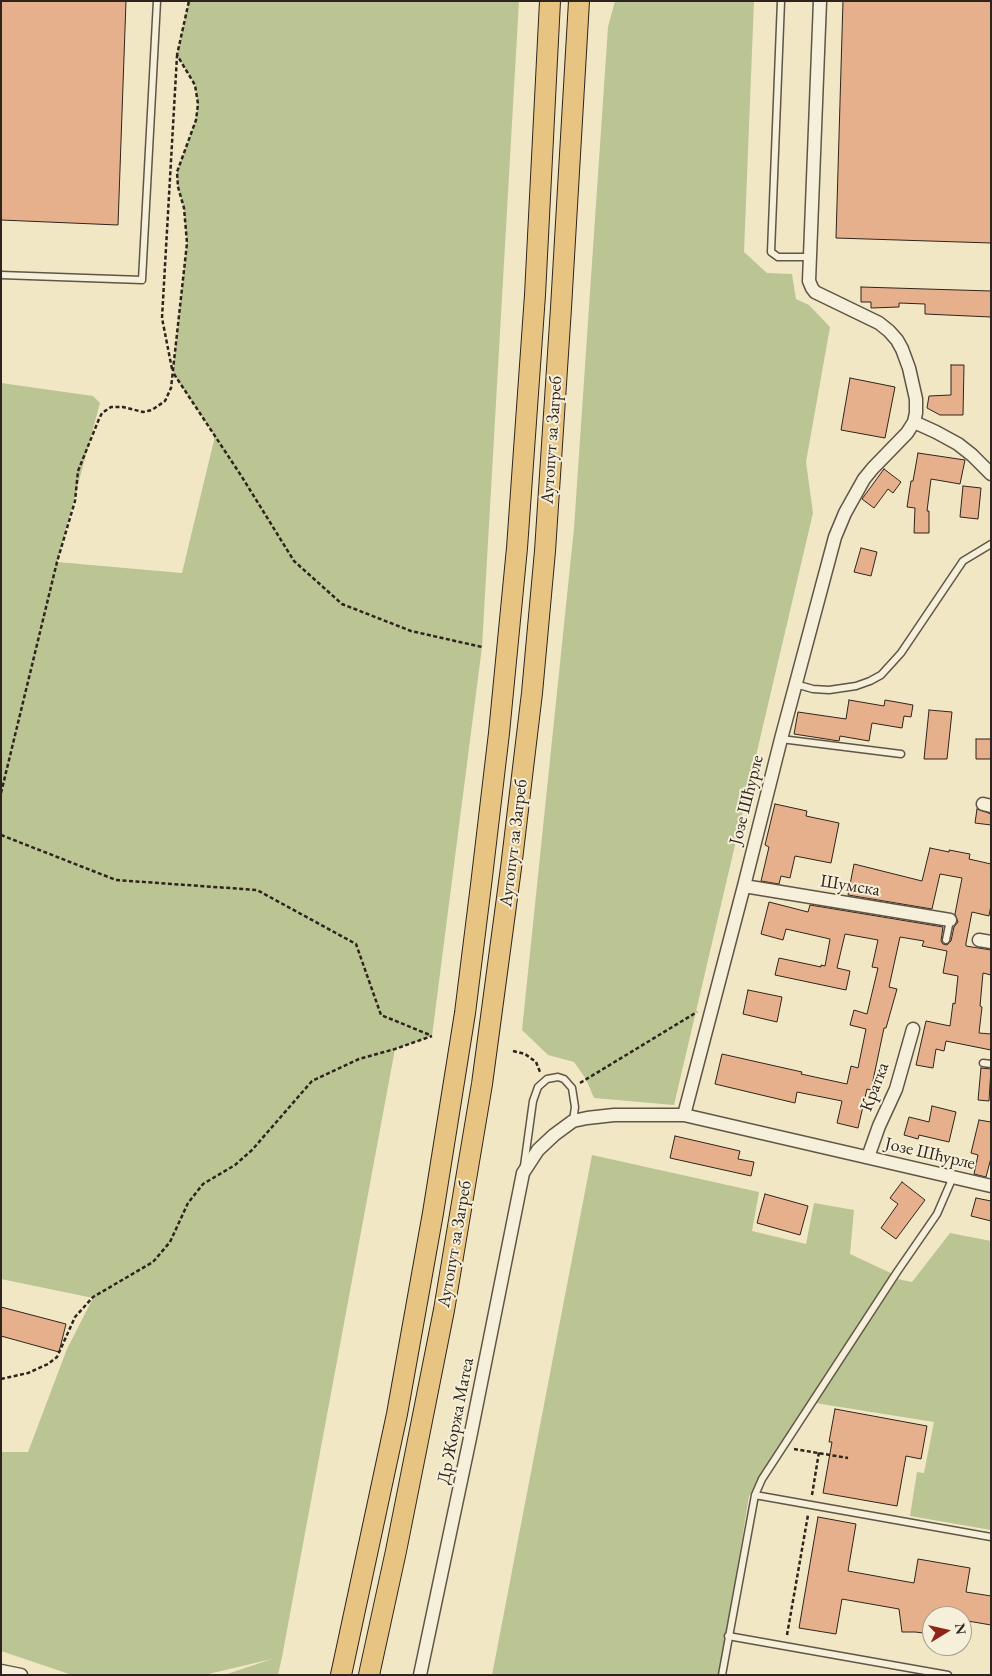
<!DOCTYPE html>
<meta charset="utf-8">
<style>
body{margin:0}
#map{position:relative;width:992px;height:1676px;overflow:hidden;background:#f1e7c5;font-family:"EB Garamond",serif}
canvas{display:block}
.frame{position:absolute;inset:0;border:2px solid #2f241d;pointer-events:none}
.north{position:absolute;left:922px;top:1606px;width:50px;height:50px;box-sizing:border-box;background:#f6efd9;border:1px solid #a69e8e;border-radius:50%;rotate:81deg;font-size:14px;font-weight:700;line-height:20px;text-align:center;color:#2f241d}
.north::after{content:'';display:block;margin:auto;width:18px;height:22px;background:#8f2418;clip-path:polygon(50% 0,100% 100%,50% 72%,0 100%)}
</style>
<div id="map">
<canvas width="992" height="1676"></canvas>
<div class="frame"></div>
<div class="north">N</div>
</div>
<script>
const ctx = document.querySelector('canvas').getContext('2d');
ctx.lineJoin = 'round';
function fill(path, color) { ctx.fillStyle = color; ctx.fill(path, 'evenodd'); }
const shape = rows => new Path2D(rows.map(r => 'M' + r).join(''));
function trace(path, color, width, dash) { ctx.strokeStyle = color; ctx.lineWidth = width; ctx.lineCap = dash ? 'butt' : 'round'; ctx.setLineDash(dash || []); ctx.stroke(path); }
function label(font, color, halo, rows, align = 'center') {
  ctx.font = font + ' "EB Garamond",serif'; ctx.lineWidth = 4; ctx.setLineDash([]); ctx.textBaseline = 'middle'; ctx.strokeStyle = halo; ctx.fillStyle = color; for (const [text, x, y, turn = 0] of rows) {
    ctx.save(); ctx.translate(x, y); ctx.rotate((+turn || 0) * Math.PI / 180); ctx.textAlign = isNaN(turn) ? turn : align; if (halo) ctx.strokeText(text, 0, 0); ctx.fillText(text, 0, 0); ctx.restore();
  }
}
fill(shape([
 [189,1,519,1,482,647,432,1036,395,1049,282,1657,278,1675,224,1675,272,1659,204,1675,72,1675,1,1651,1,1452,28,1452,67,1349,93,1298,1,1279,1,383,93,396,100,403,57,562,182,573,215,436,173,373,187,243,184,208,178,187,177,172,196,120,198,104,195,85,177,55],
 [615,1,754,1,744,252,767,273,792,274,796,299,809,305,830,327,806,462,813,513,674,1105,594,1098,586,1079,574,1062,548,1055,522,1030,574,528,608,27],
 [592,1155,759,1192,752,1231,806,1244,814,1203,854,1210,850,1254,893,1274,749,1496,720,1675,492,1675],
 [950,1233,991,1241,991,1530,910,1516,917,1472,924,1473,934,1422,815,1403,898,1279,912,1282]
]), '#bbc594');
const building = shape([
 [1,1,126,1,118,225,1,220,1,1],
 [843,1,991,1,991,243,836,238,843,1],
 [861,287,991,291,991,317,925,314,925,304,899,303,899,307,871,308,871,302,861,302,861,287],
 [951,365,964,365,963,415,940,415,927,408,929,396,951,395,951,365],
 [850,378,895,387,885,438,841,430,850,378],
 [918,453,965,460,960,484,931,479,927,511,929,511,929,533,914,533,915,508,907,507,911,481,913,481,918,453],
 [884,469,901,482,893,493,888,489,874,508,862,499,884,469],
 [963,486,981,488,978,519,960,517,963,486],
 [861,548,877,552,871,576,854,572,861,548],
 [849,700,884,706,885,700,913,705,911,717,904,716,902,728,872,723,869,741,840,736,839,741,794,734,798,712,846,719,849,700],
 [929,710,952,712,947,759,924,759,929,710],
 [976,739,991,739,991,759,976,759,976,739],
 [775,804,807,811,806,816,839,823,831,863,795,856,790,878,781,876,779,884,761,881,769,847,765,845,775,804],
 [977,809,991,814,991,825,975,823,977,809],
 [930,848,949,852,949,850,970,854,969,859,991,864,991,905,989,916,972,912,966,943,966,946,991,950,991,975,983,973,980,1006,982,1007,979,1033,991,1034,991,1050,946,1041,944,1051,936,1049,933,1068,916,1065,926,1021,950,1026,953,1003,955,1004,958,976,943,973,947,951,922,946,924,941,900,937,889,987,897,989,886,1028,884,1028,871,1090,867,1089,858,1128,837,1123,842,1101,797,1092,795,1103,715,1084,722,1054,802,1072,801,1074,847,1084,851,1066,858,1068,866,1029,850,1025,854,1010,867,1014,878,968,872,967,878,940,845,934,837,968,850,971,846,990,775,975,779,958,821,967,821,965,825,966,830,939,786,929,783,940,761,934,769,902,808,912,810,905,943,927,941,941,943,944,947,945,951,941,954,927,958,922,955,914,962,878,940,874,932,909,848,895,854,864,922,881,930,848],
 [748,990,782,997,777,1022,743,1014,748,990],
 [981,1068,991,1069,989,1101,978,1100,981,1068],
 [932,1106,956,1112,949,1142,919,1135,918,1139,904,1135,909,1117,929,1122,932,1106],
 [979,1120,991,1122,991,1158,986,1177,974,1174,978,1155,971,1153,979,1120],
 [675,1136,740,1151,738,1159,754,1162,751,1176,670,1158,675,1136],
 [902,1182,925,1200,896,1239,881,1228,898,1204,890,1198,902,1182],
 [765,1194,808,1206,800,1235,757,1223,765,1194],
 [976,1198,991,1201,991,1221,971,1216,976,1198],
 [1,1307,66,1324,59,1352,1,1336,1,1307],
 [835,1409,927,1426,921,1459,906,1456,897,1506,823,1493,832,1442,829,1442,835,1409],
 [818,1517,856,1524,848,1571,914,1583,918,1559,970,1568,966,1592,991,1596,991,1625,962,1620,962,1616,932,1616,932,1634,915,1632,902,1632,899,1609,842,1599,836,1634,799,1628,818,1517]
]);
fill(building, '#e7b08c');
trace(building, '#2f241d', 1);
const service = shape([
 [781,1,771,252,778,257,810,257],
 [1,275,142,280,157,1],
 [795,684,813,689,829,690,856,686,870,681,881,675,901,653,963,561,991,544],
 [781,739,901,754],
 [946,940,950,920],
 [983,1063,991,1064],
 [524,1166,533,1101,538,1087,547,1079,558,1077,564,1079,572,1088,575,1107,573,1121],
 [755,1495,991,1537],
 [728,1636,948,1675],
 [722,1675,755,1495,762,1479,897,1272,937,1214,953,1177]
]);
const minor = shape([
 [914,422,936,432,958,444,972,455,991,474],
 [983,804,991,806],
 [744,886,950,920],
 [979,940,991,942],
 [684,1115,744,886,781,739,835,537,845,513,864,479,873,468,907,433,914,422,916,413,916,399,909,368,902,349,897,340,889,331,879,323,815,292,812,288,809,281,820,1],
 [868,1157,879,1126,896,1089,913,1029],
 [1,1671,21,1675],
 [420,1675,470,1438,523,1173,538,1150,554,1135,573,1121,587,1118,614,1115,684,1115,991,1186]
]);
const trunk = shape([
 [341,1675,397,1414,433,1213,465,1013,481,885,499,733,517,548,535,295,550,1],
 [369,1675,396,1551,444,1310,482,1084,511,868,532,693,545,551,561,308,579,1]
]);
trace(service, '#605547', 9);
trace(minor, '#605547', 15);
trace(trunk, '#2f241d', 22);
trace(shape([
 [172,369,162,318,177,56],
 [174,374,242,477,294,561,342,604,411,631,482,647],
 [1,793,57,562,75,501,78,471,99,419,102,413,111,407,123,407,143,412,152,410,165,401,171,388,187,243,184,208,178,187,177,172,196,120,198,104,195,85,177,55,189,1],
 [1,835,116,880,257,890,356,944,381,1015,430,1035],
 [513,1051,525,1054,536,1062,540,1072],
 [580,1083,697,1012],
 [1,1379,28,1373,48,1364,57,1357,75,1317,93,1297,153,1262,170,1242,188,1203,203,1184,235,1165,252,1150,312,1081,359,1059,395,1049,432,1036],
 [794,1449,848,1458],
 [812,1495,819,1452],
 [787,1635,808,1515]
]), '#2f241d', 2.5, [4, 2.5]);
trace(service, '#f6efd9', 6);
trace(minor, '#f6efd9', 12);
trace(trunk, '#e8c482', 20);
label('18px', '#2f241d', '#f6efd9', [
 ["Аутопут за Загреб",552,440,-86],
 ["Јозе Шћурле",747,800,-76],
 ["Аутопут за Загреб",514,843,-83],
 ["Шумска",850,886,9],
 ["Кратка",875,1087,-69],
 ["Јозе Шћурле",930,1154,13],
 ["Аутопут за Загреб",455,1244,-80],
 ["Др Жоржа Матеа",456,1421,-79]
]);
</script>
